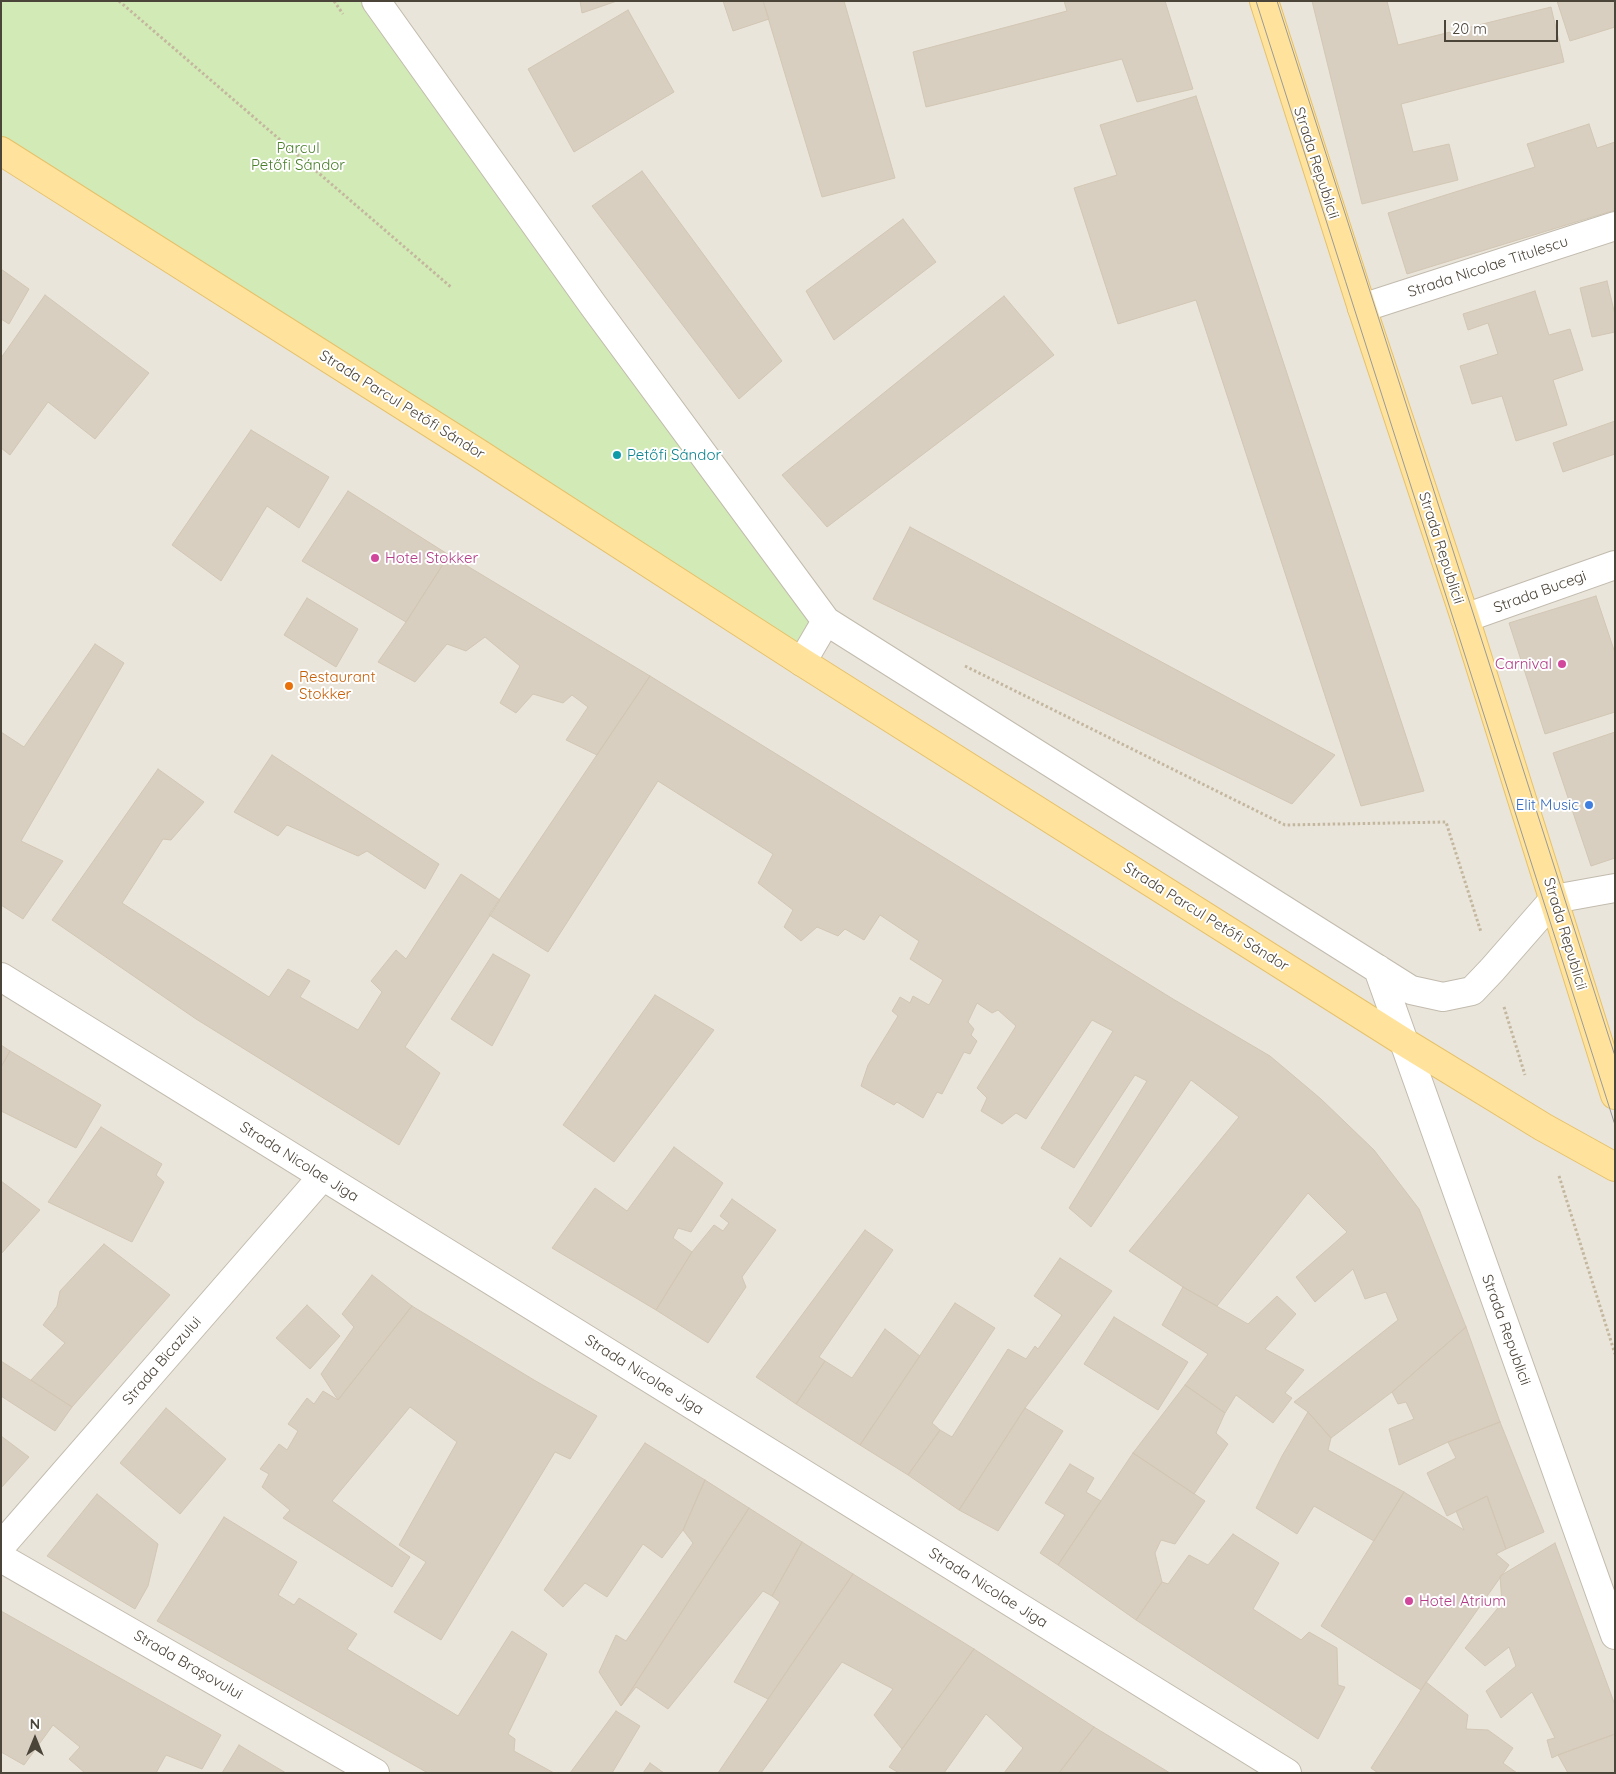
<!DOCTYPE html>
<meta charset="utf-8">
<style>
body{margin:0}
#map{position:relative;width:1616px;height:1774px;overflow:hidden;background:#f6f3ec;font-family:Quicksand,sans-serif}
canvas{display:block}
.frame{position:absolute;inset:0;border:2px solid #4b4439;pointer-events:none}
.north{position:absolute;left:10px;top:1714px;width:50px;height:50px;-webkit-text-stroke:4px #fff;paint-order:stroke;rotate:0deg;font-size:14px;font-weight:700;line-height:20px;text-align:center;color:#4b4439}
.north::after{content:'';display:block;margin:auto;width:18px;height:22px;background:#4b4439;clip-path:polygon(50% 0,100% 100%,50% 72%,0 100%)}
.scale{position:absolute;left:1444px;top:20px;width:114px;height:22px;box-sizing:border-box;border:2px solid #4b4439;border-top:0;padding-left:6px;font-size:15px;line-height:18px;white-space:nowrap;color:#4b4439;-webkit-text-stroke:4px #fff;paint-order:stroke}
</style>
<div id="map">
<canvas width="1616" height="1774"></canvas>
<div class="frame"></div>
<div class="north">N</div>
<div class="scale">20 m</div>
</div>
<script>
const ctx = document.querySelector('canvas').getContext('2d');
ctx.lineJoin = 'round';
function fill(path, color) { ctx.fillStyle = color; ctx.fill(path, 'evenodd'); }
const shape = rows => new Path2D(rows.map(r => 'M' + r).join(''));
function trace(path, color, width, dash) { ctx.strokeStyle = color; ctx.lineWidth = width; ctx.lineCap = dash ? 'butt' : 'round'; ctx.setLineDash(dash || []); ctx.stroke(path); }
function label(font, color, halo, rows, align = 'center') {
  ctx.font = font + ' Quicksand,sans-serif'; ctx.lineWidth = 4; ctx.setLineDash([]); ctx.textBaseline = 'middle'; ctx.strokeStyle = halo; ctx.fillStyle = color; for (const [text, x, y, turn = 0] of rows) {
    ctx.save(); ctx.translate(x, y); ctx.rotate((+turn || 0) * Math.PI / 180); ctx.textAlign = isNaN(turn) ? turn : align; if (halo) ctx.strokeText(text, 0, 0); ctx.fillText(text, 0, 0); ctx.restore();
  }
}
fill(shape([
 [1,1,1615,1,1615,1773,1,1773]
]), '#eae5da');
fill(shape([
 [1,1,378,1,826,621,802,662,1,152]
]), '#d2eab5');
const building = shape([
 [580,1,617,1,582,13,580,1],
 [723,1,763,1,769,19,733,31,723,1],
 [763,1,844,1,895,178,822,197,763,1],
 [1064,1,1165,1,1193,89,1137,102,1122,59,926,107,913,52,1067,11,1064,1],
 [1312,1,1387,1,1398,45,1551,7,1564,62,1401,104,1413,152,1449,144,1458,180,1362,204,1312,1],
 [1557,1,1615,1,1615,27,1570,41,1557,1],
 [628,10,674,92,574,152,528,69,628,10],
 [1196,96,1424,791,1361,806,1196,300,1118,324,1074,188,1117,175,1100,125,1196,96],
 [1589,124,1597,148,1615,142,1615,210,1407,274,1388,213,1535,167,1527,144,1589,124],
 [642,171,782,361,739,399,592,206,642,171],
 [903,219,936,262,834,340,806,291,903,219],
 [1,269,29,289,9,324,1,319,1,269],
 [1607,281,1615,315,1615,332,1592,337,1580,288,1607,281],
 [1535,291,1549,335,1570,329,1583,370,1553,380,1567,425,1516,441,1502,396,1472,404,1460,366,1498,354,1488,323,1468,330,1463,314,1535,291],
 [45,295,149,373,95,439,48,402,10,455,1,448,1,358,45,295],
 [1004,296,1054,355,827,527,782,475,1004,296],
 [1615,421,1615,454,1563,472,1553,443,1615,421],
 [251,430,329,477,299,528,267,506,221,581,172,545,251,430],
 [348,491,449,555,406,622,302,561,348,491],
 [910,527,1335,755,1292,804,873,599,910,527],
 [449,555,650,676,597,755,566,740,588,707,572,695,563,703,533,694,516,713,500,703,520,666,485,637,466,651,447,644,415,682,378,662,406,622,449,555],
 [1596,596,1615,653,1615,712,1545,734,1509,623,1596,596],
 [307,598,358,629,336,667,284,635,307,598],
 [95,644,124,663,21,841,63,861,23,919,1,905,1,732,24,747,95,644],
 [650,676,1173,999,1270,1056,1321,1099,1374,1150,1419,1209,1466,1327,1392,1392,1331,1438,1308,1412,1294,1402,1398,1320,1386,1292,1365,1299,1353,1269,1315,1302,1296,1277,1347,1232,1308,1193,1217,1306,1183,1287,1129,1251,1239,1117,1191,1080,1091,1227,1069,1208,1147,1081,1135,1075,1074,1168,1041,1148,1113,1031,1092,1020,1026,1119,1016,1113,1002,1124,981,1111,987,1098,977,1088,1016,1026,998,1010,992,1013,977,1003,968,1022,974,1029,971,1035,977,1041,970,1054,964,1052,942,1094,937,1092,923,1118,897,1102,894,1105,861,1086,868,1065,898,1016,892,1011,900,997,910,1003,913,996,929,1005,943,980,910,959,919,941,880,915,864,940,845,929,838,936,817,927,801,941,784,927,793,910,758,883,773,854,658,781,548,952,489,915,650,676],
 [1615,732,1615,858,1591,866,1553,753,1615,732],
 [272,755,439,864,425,889,367,851,358,856,287,825,278,836,234,812,272,755],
 [158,769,204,802,171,840,163,839,122,903,269,997,288,969,310,981,300,997,358,1030,382,992,371,981,396,950,406,959,461,874,500,900,405,1047,440,1073,399,1145,196,1019,52,920,158,769],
 [493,954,530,975,492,1046,451,1019,493,954],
 [655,995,714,1030,614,1162,563,1125,655,995],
 [1,1045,10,1051,1,1067,1,1045],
 [10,1051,101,1105,76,1148,1,1111,1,1067,10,1051],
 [101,1127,162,1164,156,1175,164,1182,132,1242,48,1202,101,1127],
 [674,1147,723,1183,691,1232,678,1228,673,1238,692,1252,656,1310,552,1248,595,1188,627,1211,674,1147],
 [1,1181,40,1210,1,1254,1,1181],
 [732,1199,776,1230,742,1277,746,1287,708,1343,656,1310,692,1252,714,1225,723,1231,729,1223,720,1216,732,1199],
 [865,1230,893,1250,819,1357,825,1361,796,1404,756,1377,865,1230],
 [104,1244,170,1295,72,1407,31,1380,65,1343,43,1325,57,1306,60,1291,104,1244],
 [1060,1258,1112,1291,1025,1408,959,1510,908,1475,940,1430,952,1437,1008,1349,1026,1359,1035,1346,1038,1349,1062,1315,1034,1296,1060,1258],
 [372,1275,412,1306,338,1400,321,1374,354,1327,342,1314,372,1275],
 [1183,1287,1248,1324,1277,1296,1296,1314,1265,1349,1304,1370,1285,1393,1292,1398,1273,1423,1236,1395,1225,1413,1185,1385,1208,1354,1162,1325,1183,1287],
 [955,1303,995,1328,932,1423,940,1430,908,1475,860,1445,955,1303],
 [307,1305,340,1336,310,1369,276,1338,307,1305],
 [412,1306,534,1380,597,1416,570,1459,555,1452,441,1640,394,1612,426,1562,399,1545,457,1442,410,1407,332,1501,410,1557,392,1587,283,1518,290,1510,262,1487,269,1474,260,1469,279,1444,287,1450,298,1431,288,1424,307,1398,314,1404,323,1391,338,1400,412,1306],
 [1114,1317,1188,1362,1158,1410,1084,1364,1114,1317],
 [1466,1327,1500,1422,1448,1442,1399,1465,1389,1429,1414,1419,1406,1402,1398,1404,1392,1392,1466,1327],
 [885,1329,920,1356,860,1445,796,1404,825,1361,852,1378,885,1329],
 [1,1361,72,1407,55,1431,1,1396,1,1361],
 [1185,1385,1225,1413,1216,1433,1228,1444,1194,1494,1133,1453,1185,1385],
 [166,1408,226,1459,180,1514,120,1463,166,1408],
 [1025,1408,1063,1431,998,1531,959,1510,1025,1408],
 [1308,1412,1331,1438,1328,1450,1404,1492,1374,1541,1314,1506,1297,1534,1256,1508,1282,1456,1308,1412],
 [1500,1422,1544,1532,1506,1549,1487,1496,1447,1516,1427,1473,1456,1458,1448,1442,1500,1422],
 [1,1436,29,1457,1,1488,1,1436],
 [645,1443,705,1480,683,1530,662,1558,643,1544,607,1597,585,1583,563,1607,544,1590,645,1443],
 [1133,1453,1205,1501,1175,1544,1161,1540,1155,1553,1162,1582,1136,1620,1058,1565,1133,1453],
 [1070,1464,1094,1478,1086,1492,1101,1501,1058,1565,1040,1553,1065,1515,1045,1503,1070,1464],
 [705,1480,749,1508,621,1706,599,1672,616,1635,626,1641,693,1543,683,1530,705,1480],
 [1404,1492,1464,1530,1456,1511,1487,1496,1506,1549,1496,1554,1509,1565,1421,1690,1321,1626,1404,1492],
 [97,1494,158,1544,148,1586,135,1609,47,1556,97,1494],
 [749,1508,802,1542,772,1596,763,1591,668,1709,636,1687,621,1706,749,1508],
 [224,1517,297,1562,278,1595,294,1605,299,1598,357,1634,347,1649,458,1716,512,1631,547,1654,508,1734,515,1739,514,1751,554,1773,428,1773,157,1621,224,1517],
 [1233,1534,1279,1563,1253,1609,1301,1640,1309,1632,1337,1648,1338,1685,1345,1687,1318,1739,1136,1620,1162,1582,1168,1584,1189,1555,1208,1565,1233,1534],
 [802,1542,853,1574,768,1699,734,1682,780,1602,772,1596,802,1542],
 [1555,1543,1615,1705,1615,1734,1558,1755,1552,1758,1547,1740,1555,1738,1532,1692,1501,1718,1486,1691,1516,1666,1509,1647,1485,1666,1465,1648,1502,1603,1500,1576,1555,1543],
 [853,1574,974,1649,902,1749,874,1715,893,1689,842,1662,761,1773,718,1773,853,1574],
 [1,1611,221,1735,202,1769,166,1755,156,1773,85,1773,69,1759,80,1747,53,1725,24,1765,1,1752,1,1611],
 [974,1649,1094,1727,1059,1773,1004,1773,1023,1748,986,1714,944,1773,899,1773,889,1767,974,1649],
 [1426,1682,1468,1715,1466,1729,1488,1730,1513,1748,1503,1763,1517,1773,1378,1773,1371,1768,1426,1682],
 [616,1711,640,1726,612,1773,570,1773,616,1711],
 [1094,1727,1170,1773,1059,1773,1094,1727],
 [1615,1734,1615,1773,1568,1773,1558,1755,1615,1734],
 [239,1745,286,1773,222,1773,239,1745],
 [650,1763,664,1773,643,1773,650,1763]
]);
fill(building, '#d8cfc1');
trace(building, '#d3c7b4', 1);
const minor = shape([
 [376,1,593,305,826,621,802,662],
 [1362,308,1615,226],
 [1465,618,1615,565],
 [826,621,1411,990,1443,997,1472,991,1492,970,1554,899,1615,888],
 [1378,969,1615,1635],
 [1,977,1287,1773],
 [1,1546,322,1177],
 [1,1558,375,1773]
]);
const primary = shape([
 [1264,1,1362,308,1465,618,1615,1095],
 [1,151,478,453,802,662,1404,1042,1543,1127,1615,1167]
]);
trace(minor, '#c2bbae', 30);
trace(primary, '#e6c16a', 30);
trace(shape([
 [119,1,452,288],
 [334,1,343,14],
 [965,666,1285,825,1446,822,1481,932],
 [1504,1007,1525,1075],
 [1559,1176,1615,1354]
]), '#c4b79f', 3, [2.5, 2.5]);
trace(minor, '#fff', 28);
trace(primary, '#ffe39c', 28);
trace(shape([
 [1256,1,1615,1125],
 [1277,1,1615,1056]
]), '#9a9a9a', 1);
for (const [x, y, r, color] of [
 [617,455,5,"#0f9aa8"],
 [375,558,5,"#d1479c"],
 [1562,664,5,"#d1479c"],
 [289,686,5,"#e8710a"],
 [1589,805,5,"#3f7fe0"],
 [1409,1601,5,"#d1479c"]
]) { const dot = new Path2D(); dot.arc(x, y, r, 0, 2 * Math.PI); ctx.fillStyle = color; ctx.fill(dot); trace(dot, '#fff', 2); }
label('15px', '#4a7f2a', '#fff', [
 ["Parcul",298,148],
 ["Petőfi Sándor",298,165]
]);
label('15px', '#4b4439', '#fff', [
 ["Strada Republicii",1316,163,72],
 ["Strada Nicolae Titulescu",1488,267,-18],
 ["Strada Parcul Petőfi Sándor",402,405,32],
 ["Strada Republicii",1441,548,72],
 ["Strada Bucegi",1540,592,-20],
 ["Strada Parcul Petőfi Sándor",1206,917,32],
 ["Strada Republicii",1565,934,73],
 ["Strada Nicolae Jiga",299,1162,32],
 ["Strada Republicii",1506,1330,70],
 ["Strada Bicazului",162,1361,-49],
 ["Strada Nicolae Jiga",644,1375,32],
 ["Strada Nicolae Jiga",988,1588,32],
 ["Strada Brașovului",188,1665,30]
]);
label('15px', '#0d838f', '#fff', [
 ["Petőfi Sándor",627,455]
], 'left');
label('15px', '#b23c85', '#fff', [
 ["Hotel Stokker",385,558],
 ["Carnival",1552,664,"right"],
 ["Hotel Atrium",1419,1601]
], 'left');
label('15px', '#c56008', '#fff', [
 ["Restaurant",299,677],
 ["Stokker",299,694]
], 'left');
label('15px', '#366cbe', '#fff', [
 ["Elit Music",1579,805]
], 'right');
</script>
